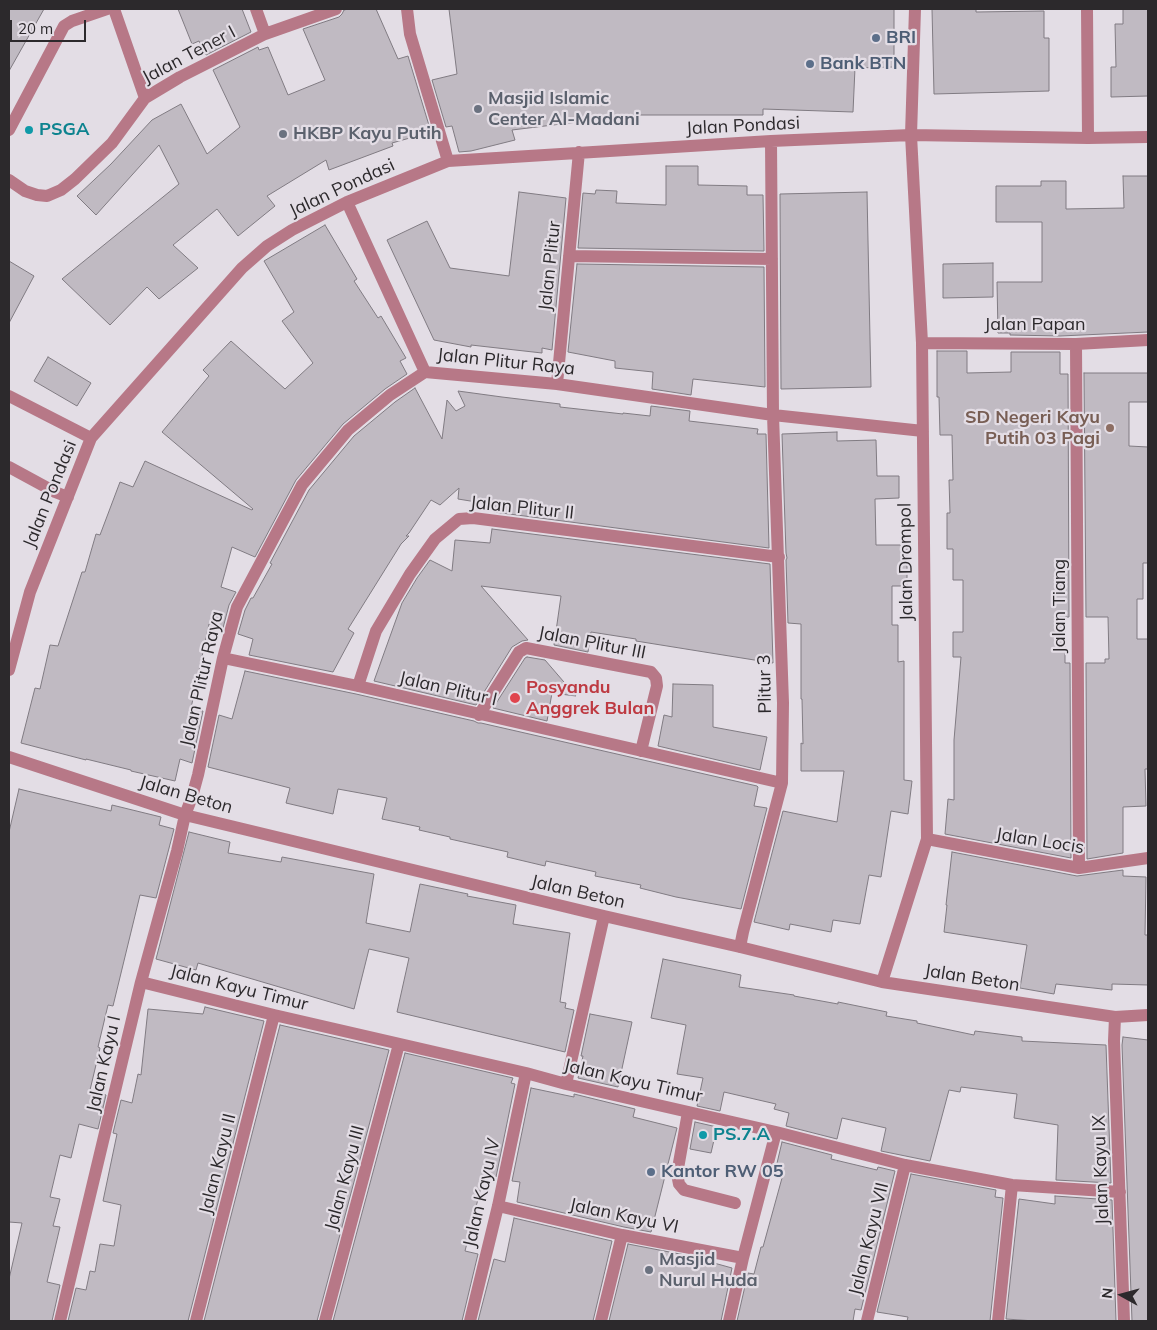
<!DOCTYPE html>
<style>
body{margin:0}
#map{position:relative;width:1157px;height:1330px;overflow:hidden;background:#e3dde5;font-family:Mulish,sans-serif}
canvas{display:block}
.frame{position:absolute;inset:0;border:10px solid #2c292c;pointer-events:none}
.north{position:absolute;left:1097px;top:1270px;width:50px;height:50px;-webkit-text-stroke:4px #e3dde5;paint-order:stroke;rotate:277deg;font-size:14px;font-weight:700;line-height:20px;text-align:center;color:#2c292c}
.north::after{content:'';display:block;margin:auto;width:18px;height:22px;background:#2c292c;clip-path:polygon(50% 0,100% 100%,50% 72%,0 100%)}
.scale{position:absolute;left:10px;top:20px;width:76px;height:22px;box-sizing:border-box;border:2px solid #2c292c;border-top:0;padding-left:6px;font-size:15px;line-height:18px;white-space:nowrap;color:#2c292c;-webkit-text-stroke:4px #e3dde5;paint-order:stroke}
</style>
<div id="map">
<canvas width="1157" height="1330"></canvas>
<div class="frame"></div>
<div class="north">N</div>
<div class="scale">20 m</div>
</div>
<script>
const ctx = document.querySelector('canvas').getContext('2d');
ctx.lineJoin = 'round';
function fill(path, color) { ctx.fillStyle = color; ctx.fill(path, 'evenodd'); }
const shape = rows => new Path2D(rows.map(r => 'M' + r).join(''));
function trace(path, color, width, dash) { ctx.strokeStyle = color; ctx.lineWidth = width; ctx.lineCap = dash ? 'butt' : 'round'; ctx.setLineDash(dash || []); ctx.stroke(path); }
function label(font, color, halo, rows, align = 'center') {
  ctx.font = font + ' Mulish,sans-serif'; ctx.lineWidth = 4.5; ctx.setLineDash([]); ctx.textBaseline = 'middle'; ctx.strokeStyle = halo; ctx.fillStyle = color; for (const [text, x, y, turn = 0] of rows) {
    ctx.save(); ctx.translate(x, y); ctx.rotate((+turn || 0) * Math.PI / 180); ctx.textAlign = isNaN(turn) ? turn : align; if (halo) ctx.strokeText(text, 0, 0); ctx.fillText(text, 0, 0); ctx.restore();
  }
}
const building = shape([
 [9,9,44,9,9,71,9,9],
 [178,9,242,9,251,32,206,55,199,41,192,44,178,9],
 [348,9,376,9,398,59,408,56,431,132,392,143,393,146,329,170,326,160,267,196,275,206,238,236,217,209,173,245,198,268,159,299,147,287,110,325,62,279,179,184,159,145,96,215,77,196,111,164,152,120,181,104,207,154,240,127,213,70,258,47,259,50,268,47,288,95,325,80,303,29,339,17,342,14,344,10,348,9],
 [449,9,894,9,894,67,855,68,853,112,763,109,763,115,635,115,512,130,515,140,471,151,459,152,452,126,446,127,432,80,457,74,449,9],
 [932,9,976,9,976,12,1044,11,1044,38,1049,38,1049,91,934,94,932,9],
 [1123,9,1148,9,1148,96,1111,97,1111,67,1116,67,1115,24,1123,24,1123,9],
 [666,166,698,166,698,185,747,186,747,195,763,195,764,251,578,248,583,193,595,194,596,190,617,191,616,203,666,205,666,166],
 [1123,176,1148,176,1148,332,1060,336,1010,335,1010,333,998,333,997,282,1042,282,1042,222,996,222,996,186,1041,186,1041,181,1066,181,1066,209,1124,208,1123,176],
 [519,192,566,198,552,350,542,348,542,353,471,345,471,347,434,340,387,240,427,221,450,268,509,276,519,192],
 [867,192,871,387,781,389,780,194,867,192],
 [325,225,357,279,354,281,378,318,381,316,406,358,400,361,407,374,385,389,343,424,296,480,255,557,232,547,221,587,236,592,229,605,223,628,209,624,191,708,203,711,192,763,180,759,175,781,131,771,131,770,86,759,86,760,21,743,35,688,40,689,50,645,58,646,82,572,85,572,96,534,100,535,120,482,133,487,145,461,252,510,253,509,162,432,209,376,203,370,231,341,285,389,313,363,282,321,294,312,264,261,325,225],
 [9,261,34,276,9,323,9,261],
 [993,263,993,297,943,298,943,264,993,263],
 [577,264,764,267,765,387,693,379,691,395,652,389,653,372,615,368,615,361,568,352,577,264],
 [937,351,967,351,967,373,1011,372,1011,352,1060,352,1060,374,1068,374,1069,617,1065,617,1065,663,1070,663,1071,858,945,834,948,799,954,800,954,740,961,657,953,657,953,632,963,632,963,580,953,580,953,549,947,549,947,513,950,513,949,480,953,480,952,435,940,435,939,397,937,397,937,351],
 [48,357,91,383,77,406,34,381,48,357],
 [1084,373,1148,373,1148,402,1129,402,1129,446,1148,447,1148,563,1143,563,1143,599,1137,599,1137,639,1148,639,1148,769,1145,769,1146,806,1123,807,1123,853,1087,859,1086,663,1105,663,1105,659,1109,659,1108,617,1086,617,1084,373],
 [415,388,442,439,447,400,456,411,465,406,458,391,502,397,560,404,560,407,623,414,623,413,650,416,651,406,690,411,689,421,758,429,757,434,766,434,769,548,494,512,495,505,458,499,459,488,440,505,431,500,409,533,406,536,409,536,401,544,348,629,354,633,333,672,249,655,253,639,238,634,245,610,251,598,253,598,272,564,270,563,309,490,354,436,395,402,415,388],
 [837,432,837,441,876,440,877,476,899,476,899,498,875,499,876,545,907,545,907,586,892,586,892,625,898,625,898,662,904,661,904,780,912,781,908,814,891,811,881,877,869,875,860,924,833,920,831,932,790,924,789,930,754,922,783,811,837,822,844,771,801,771,801,743,803,744,802,699,801,699,801,624,788,623,786,560,787,558,786,553,782,434,837,432],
 [492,529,770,564,773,663,636,641,636,639,591,632,588,652,554,645,561,596,481,586,528,640,522,641,512,647,476,705,374,681,402,603,417,578,430,560,452,571,455,540,490,543,492,529],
 [527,657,545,660,576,696,552,693,547,721,493,708,525,658,527,657],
 [245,671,356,694,474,721,478,723,481,723,757,786,758,787,754,806,767,808,741,909,676,897,640,888,641,885,595,876,596,872,546,861,545,866,507,857,508,852,450,839,450,837,419,830,420,827,382,819,387,798,338,789,333,814,286,803,290,788,208,767,219,715,232,719,245,671],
 [673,684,713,685,713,727,767,737,760,770,658,746,664,715,672,717,673,684],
 [19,789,111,811,112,805,161,817,159,825,174,829,156,898,140,895,113,1006,108,1005,98,1047,100,1048,90,1090,106,1095,98,1129,79,1124,71,1158,60,1155,50,1197,60,1199,53,1226,60,1227,47,1282,60,1285,52,1321,9,1321,9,1279,22,1223,9,1222,9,832,19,789],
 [189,832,230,842,228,853,281,862,282,857,374,874,366,923,410,932,420,884,468,894,467,896,516,905,513,924,570,933,560,1002,566,1003,565,1008,574,1010,565,1052,397,1012,409,958,369,949,354,1009,198,963,196,970,156,959,189,832],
 [952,852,1077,876,1123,870,1123,876,1146,877,1145,935,1148,935,1148,985,1112,984,1112,990,1056,984,1054,994,1020,988,1027,945,944,932,947,905,946,905,952,852],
 [663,959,741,975,739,987,794,995,794,996,838,1004,838,1002,887,1012,886,1016,917,1021,917,1023,974,1035,975,1031,1022,1037,1022,1041,1106,1045,1111,1183,1056,1180,1058,1125,1014,1118,1017,1094,961,1087,960,1092,949,1090,930,1161,881,1151,886,1128,842,1118,837,1139,786,1126,789,1113,774,1109,776,1104,724,1092,720,1111,697,1106,703,1078,677,1074,686,1025,651,1018,663,959],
 [205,1007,264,1021,188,1321,68,1321,76,1288,86,1290,90,1271,95,1272,100,1244,114,1246,121,1205,103,1201,117,1134,113,1133,121,1100,132,1103,138,1074,141,1075,148,1009,203,1014,205,1007],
 [590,1014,632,1022,618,1087,578,1078,583,1056,581,1056,590,1014],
 [280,1025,389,1050,317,1321,204,1321,280,1025],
 [1123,1037,1148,1040,1148,1321,1132,1321,1122,1045,1123,1037],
 [405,1053,513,1078,511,1083,515,1084,496,1177,484,1175,465,1251,478,1254,462,1321,333,1321,405,1053],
 [531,1088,574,1097,574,1094,635,1109,633,1117,677,1128,651,1232,624,1227,517,1202,520,1182,512,1181,531,1088],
 [695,1122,717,1127,711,1153,690,1149,695,1122],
 [782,1142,832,1155,831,1159,877,1170,878,1167,895,1171,861,1310,855,1309,853,1321,737,1321,748,1273,754,1274,761,1247,763,1247,782,1178,774,1176,782,1142],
 [911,1174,996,1190,995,1197,1003,1198,990,1321,907,1321,908,1317,877,1312,911,1174],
 [1055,1196,1112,1200,1116,1321,1035,1321,1006,1319,1019,1199,1055,1204,1055,1196],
 [514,1218,612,1241,593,1321,478,1321,494,1259,505,1262,514,1218],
 [628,1244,685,1255,732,1268,721,1321,609,1321,628,1244]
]);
fill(building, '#c0bac2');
trace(building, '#807b82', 1);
trace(shape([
 [114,9,145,98],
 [256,9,265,34],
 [407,9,410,34,448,161],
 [1087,9,1088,138],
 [9,130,64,26,72,21,107,9],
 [9,180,25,191,37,195,47,196,61,190,75,179,112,143,145,98,180,77,265,34,336,9],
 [347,202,425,372],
 [569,256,772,259],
 [922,343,1076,344,1148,340],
 [1076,344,1079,868],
 [557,384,579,152],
 [9,396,91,438],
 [9,467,55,492,68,497],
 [223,658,358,686,782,783],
 [9,670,30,592,91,438,242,268,267,246,292,230,347,202,448,161,771,141,911,135,1088,138,1148,137],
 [358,686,376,631,410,574,435,539,459,519,473,518,779,557],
 [479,715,519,652,526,648,651,672,656,678,657,686,641,751],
 [9,757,185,815,604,916,740,947,882,982,1115,1017,1148,1015],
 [927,839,1079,868,1148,858],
 [740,947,743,932,782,783,783,703,773,415,771,141],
 [141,982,274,1015,526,1073,566,1084,776,1132,905,1165,1012,1185,1120,1192],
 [882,982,927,839,922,343,911,135,915,9],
 [1115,1017,1114,1041,1124,1321],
 [566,1084,604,916],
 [688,1112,677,1174,679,1184,684,1190,735,1203],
 [498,1206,622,1235,743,1258],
 [60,1321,141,982,177,851,185,815,192,797,198,775,223,658,237,607,302,485,348,430,390,395,425,372,557,384,773,415,923,431],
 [196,1321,274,1015],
 [325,1321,399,1044],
 [470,1321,498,1206,526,1073],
 [601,1321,622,1235],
 [729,1321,743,1258,776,1132],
 [867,1321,905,1165],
 [998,1321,1012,1185]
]), '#b77887', 12);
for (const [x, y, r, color] of [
 [876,38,5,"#5c6f8a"],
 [810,64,5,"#5c6f8a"],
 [478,109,5,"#6b7280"],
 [29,130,5,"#0f9aa8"],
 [283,134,5,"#6b7280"],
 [1110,428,5,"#8d6e63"],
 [515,698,6,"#e0444e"],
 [703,1135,5,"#0f9aa8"],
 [651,1172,5,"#5c6f8a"],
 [649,1270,5,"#6b7280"]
]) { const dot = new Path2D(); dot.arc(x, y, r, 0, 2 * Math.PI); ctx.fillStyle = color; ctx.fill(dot); trace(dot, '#e3dde5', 2); }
label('bold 18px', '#4e5e75', '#e3dde5', [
 ["BRI",886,38],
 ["Bank BTN",820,64],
 ["Kantor RW 05",661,1172]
], 'left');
label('18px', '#2c292c', '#e3dde5', [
 ["Jalan Tener I",189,55,-28],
 ["Jalan Pondasi",743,126,-3],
 ["Jalan Pondasi",342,188,-25],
 ["Jalan Plitur",550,266,-84],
 ["Jalan Papan",1035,325],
 ["Jalan Plitur Raya",506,362,6],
 ["Jalan Pondasi",50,494,-68],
 ["Jalan Plitur II",522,508,6],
 ["Jalan Drompol",906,562,-91],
 ["Jalan Tiang",1060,606,-90],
 ["Jalan Plitur III",592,643,11],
 ["Jalan Plitur Raya",202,679,-77],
 ["Plitur 3",765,684,-91],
 ["Jalan Plitur I",448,689,13],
 ["Jalan Beton",186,795,16],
 ["Jalan Locis",1040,841,9],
 ["Jalan Beton",578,892,13],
 ["Jalan Beton",972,978,9],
 ["Jalan Kayu Timur",239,988,14],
 ["Jalan Kayu I",104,1064,-77],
 ["Jalan Kayu Timur",633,1081,13],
 ["Jalan Kayu II",218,1164,-76],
 ["Jalan Kayu IX",1101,1170,-92],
 ["Jalan Kayu III",345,1178,-75],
 ["Jalan Kayu IV",482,1193,-77],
 ["Jalan Kayu VI",624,1216,12],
 ["Jalan Kayu VII",869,1239,-76]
]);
label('bold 18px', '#5b616d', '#e3dde5', [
 ["Masjid Islamic",488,99],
 ["Center Al-Madani",488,120],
 ["HKBP Kayu Putih",293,134],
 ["Masjid",659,1260],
 ["Nurul Huda",659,1281]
], 'left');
label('bold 18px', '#0d838f', '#e3dde5', [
 ["PSGA",39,130],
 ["PS.7.A",713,1135]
], 'left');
label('bold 18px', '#785e54', '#e3dde5', [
 ["SD Negeri Kayu",1100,418],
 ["Putih 03 Pagi",1100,439]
], 'right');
label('bold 18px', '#be3a42', '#e3dde5', [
 ["Posyandu",526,688],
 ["Anggrek Bulan",526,709]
], 'left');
</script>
